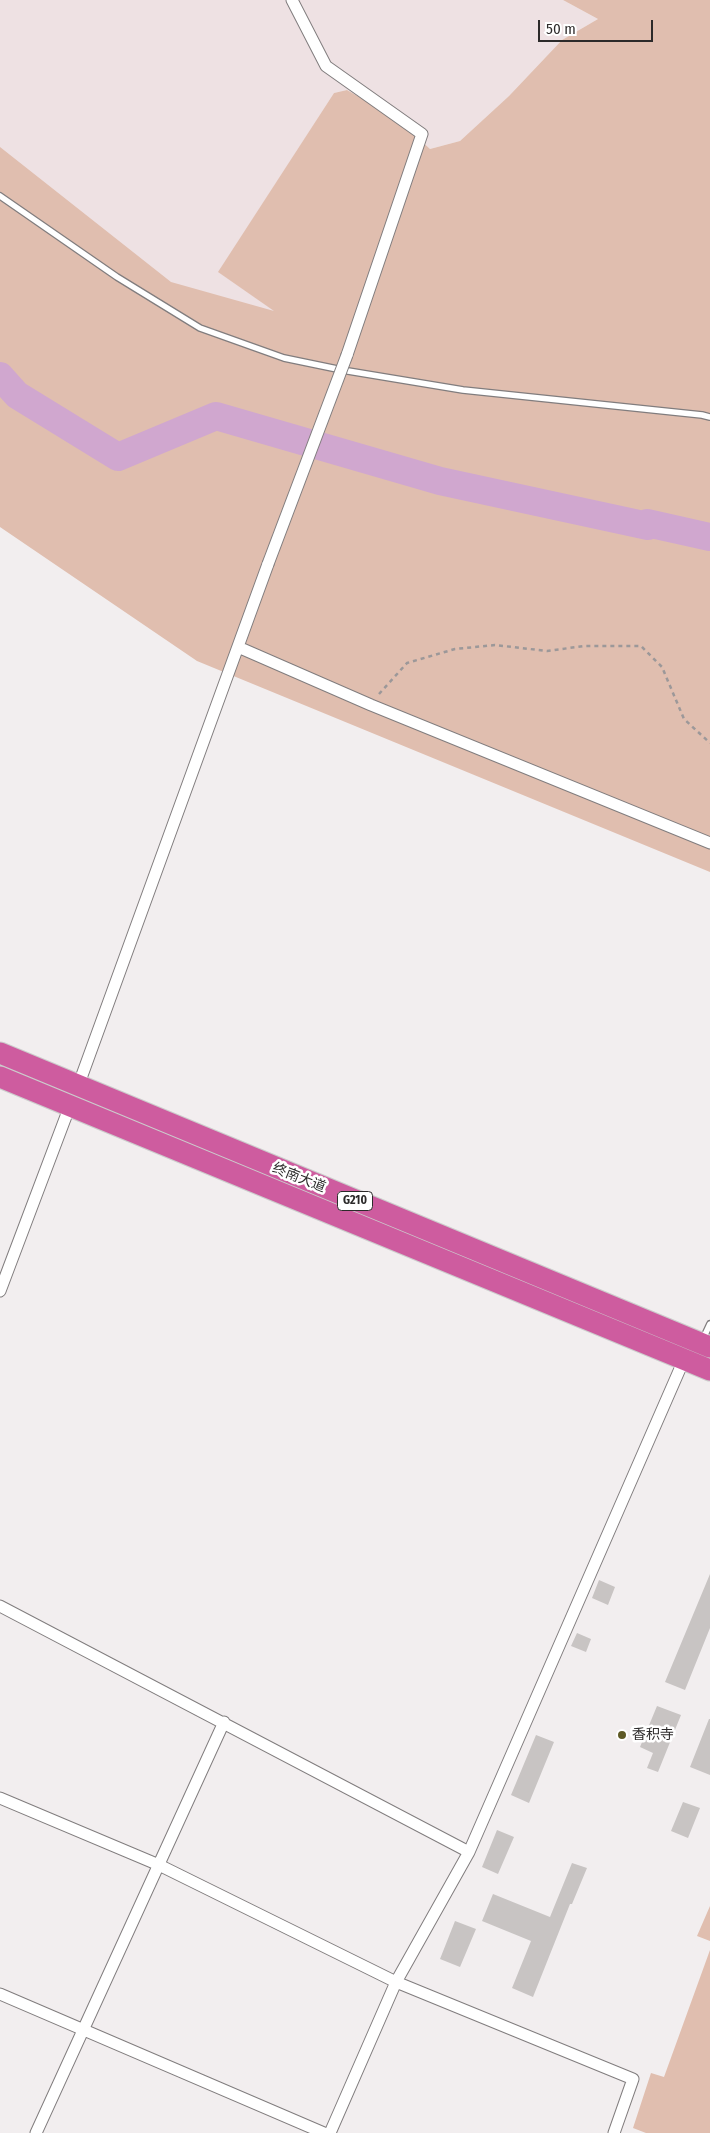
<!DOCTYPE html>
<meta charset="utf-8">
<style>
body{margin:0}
#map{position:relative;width:710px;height:2133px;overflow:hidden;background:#f2eeef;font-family:"Fira Sans Condensed",sans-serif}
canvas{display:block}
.scale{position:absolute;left:538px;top:20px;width:115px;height:22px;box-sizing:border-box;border:2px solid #2c2a2a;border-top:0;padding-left:6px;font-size:15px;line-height:18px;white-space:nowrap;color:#2c2a2a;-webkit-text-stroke:4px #fff;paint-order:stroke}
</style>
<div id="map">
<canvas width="710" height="2133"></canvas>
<div class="scale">50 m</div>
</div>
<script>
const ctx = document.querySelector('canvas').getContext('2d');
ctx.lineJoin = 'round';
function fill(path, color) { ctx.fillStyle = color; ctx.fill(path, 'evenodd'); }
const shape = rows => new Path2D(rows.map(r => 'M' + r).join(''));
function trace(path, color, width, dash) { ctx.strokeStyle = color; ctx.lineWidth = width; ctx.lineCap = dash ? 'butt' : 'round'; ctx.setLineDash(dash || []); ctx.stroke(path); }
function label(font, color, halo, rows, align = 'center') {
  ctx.font = font + ' "Fira Sans Condensed","Noto Sans SC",sans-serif'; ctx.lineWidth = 5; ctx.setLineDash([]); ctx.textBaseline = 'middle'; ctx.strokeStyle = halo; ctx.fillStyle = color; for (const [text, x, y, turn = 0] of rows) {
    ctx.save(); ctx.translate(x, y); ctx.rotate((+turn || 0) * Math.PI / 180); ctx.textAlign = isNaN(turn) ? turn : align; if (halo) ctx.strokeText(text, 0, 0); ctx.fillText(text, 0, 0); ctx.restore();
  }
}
fill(shape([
 [0,0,563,0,598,19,562,40,509,96,460,141,430,149,398,119,347,90,334,93,219,272,315,339,188,316,0,183]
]), '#eee1e3');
fill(shape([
 [563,0,710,0,710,872,197,661,0,527,0,147,171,282,274,311,218,272,334,93,347,90,398,119,430,149,460,141,509,96,562,40,598,19],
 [710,1906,710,1941,697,1936],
 [710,1950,710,2133,646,2133,633,2128,651,2073,664,2077]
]), '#e0beaf');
trace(shape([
 [0,376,17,395,118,457,216,416,440,481,648,526,647,523,710,537]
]), '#d0a7cf', 28);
fill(shape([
 [710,1574,710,1628,685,1690,665,1682],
 [599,1580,615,1587,608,1605,592,1598],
 [577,1633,591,1639,586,1652,571,1646],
 [657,1706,681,1715,658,1772,647,1768,653,1753,640,1747],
 [709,1719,710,1719,710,1775,690,1767],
 [536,1735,554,1742,529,1803,511,1795],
 [683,1802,700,1808,688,1838,671,1831],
 [497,1830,514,1837,498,1874,482,1867],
 [572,1863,587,1868,572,1904,570,1904,533,1997,512,1988,531,1941,482,1921,493,1894,550,1917],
 [455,1921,476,1929,460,1967,440,1959]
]), '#c8c4c3');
const lane = shape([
 [0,196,117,277,200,328,284,358,342,370,463,390,702,415,710,417],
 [703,1339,710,1324]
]);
const street = shape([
 [292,0,326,66,422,134,347,355],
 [238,647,371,705,710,843],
 [77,1089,268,564],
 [0,1291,71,1103],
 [0,1606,469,1852],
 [0,1798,159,1865,396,1982,633,2079,614,2133],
 [0,1994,324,2133],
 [36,2133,224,1722],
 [330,2133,396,1982,469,1852,686,1355]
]);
const highway = shape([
 [0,1053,710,1347],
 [0,1077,710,1370]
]);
trace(lane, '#817d7e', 8);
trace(street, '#817d7e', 13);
trace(highway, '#ccc', 23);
trace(shape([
 [379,694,407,663,455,649,495,645,547,651,584,646,641,646,662,667,684,719,710,743]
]), '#9c9899', 2.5, [4, 4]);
trace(lane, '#fff', 5.5);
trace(street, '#fff', 11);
trace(highway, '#ce5c9f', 21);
const streetBridge = shape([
 [268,564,347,355]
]);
trace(streetBridge, '#817d7e', 13, []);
trace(streetBridge, '#fff', 11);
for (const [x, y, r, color] of [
 [622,1735,5,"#5e5925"]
]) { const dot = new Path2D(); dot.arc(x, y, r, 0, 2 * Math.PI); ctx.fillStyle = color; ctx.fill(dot); trace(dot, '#fff', 2); }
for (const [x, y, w] of [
 [355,1201,35]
]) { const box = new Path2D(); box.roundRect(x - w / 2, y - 9.5, w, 19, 4); ctx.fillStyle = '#fff'; ctx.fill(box); trace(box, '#2c2a2a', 1); }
label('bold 12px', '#2c2a2a', null, [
 ["G210",355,1201]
]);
label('14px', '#2c2a2a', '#fff', [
 ["终南大道",299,1178,22]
]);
label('14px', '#2c2a2a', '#fff', [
 ["香积寺",632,1735]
], 'left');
</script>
